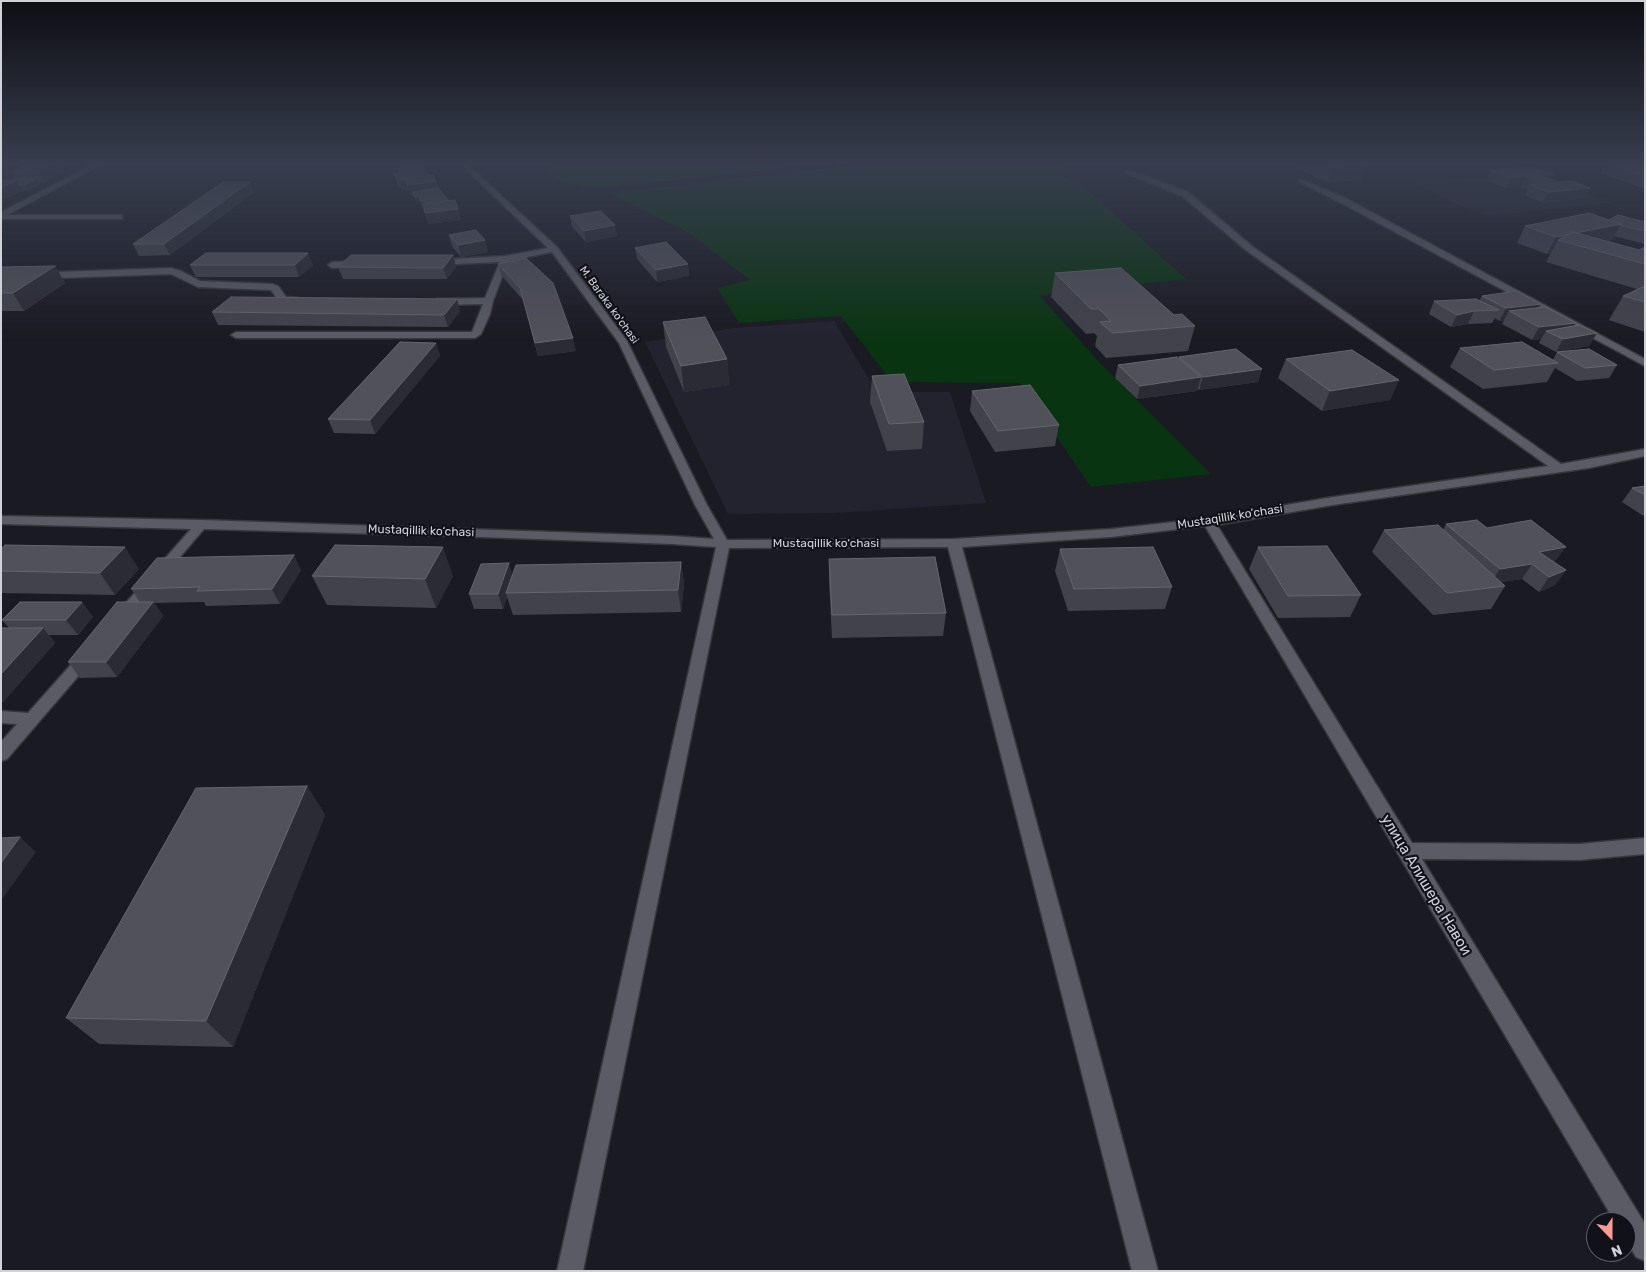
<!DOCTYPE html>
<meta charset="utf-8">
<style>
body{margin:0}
#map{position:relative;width:1646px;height:1272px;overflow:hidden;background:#1a1a22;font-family:Rubik,sans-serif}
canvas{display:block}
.frame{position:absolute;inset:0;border:2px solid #d1d1d7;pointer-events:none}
.north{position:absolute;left:1586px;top:1212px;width:50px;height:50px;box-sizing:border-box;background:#111119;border:1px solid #5e5e65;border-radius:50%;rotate:158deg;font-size:14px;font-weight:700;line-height:20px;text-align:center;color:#d1d1d7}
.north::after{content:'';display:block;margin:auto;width:18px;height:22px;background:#f59c95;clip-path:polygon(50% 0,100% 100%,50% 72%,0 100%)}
</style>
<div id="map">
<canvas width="1646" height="1272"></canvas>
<div class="frame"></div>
<div class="north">N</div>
</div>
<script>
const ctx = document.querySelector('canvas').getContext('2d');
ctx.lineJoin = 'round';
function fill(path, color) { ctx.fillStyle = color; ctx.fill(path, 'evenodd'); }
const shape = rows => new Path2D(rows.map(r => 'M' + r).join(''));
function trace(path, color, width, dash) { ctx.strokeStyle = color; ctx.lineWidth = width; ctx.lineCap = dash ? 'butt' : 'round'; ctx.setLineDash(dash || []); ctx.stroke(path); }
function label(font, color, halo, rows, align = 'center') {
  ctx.font = font + ' Rubik,sans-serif'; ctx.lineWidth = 4.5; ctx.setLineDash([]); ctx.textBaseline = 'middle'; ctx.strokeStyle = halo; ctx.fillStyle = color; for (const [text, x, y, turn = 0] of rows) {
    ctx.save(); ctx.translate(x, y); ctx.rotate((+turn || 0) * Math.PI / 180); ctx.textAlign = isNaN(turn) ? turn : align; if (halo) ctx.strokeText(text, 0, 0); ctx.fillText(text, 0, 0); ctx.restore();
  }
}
fill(shape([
 [834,321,877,392,950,392,986,503,835,513,728,514,645,342,734,328]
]), '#232330');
fill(shape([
 [1403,163,1470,163,1430,171],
 [1536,174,1613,203,1484,216,1409,182]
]), '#221f2f');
fill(shape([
 [555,163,814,163,810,165,612,187,589,187,570,184,556,180,549,174,550,167],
 [873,163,1054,163,1068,168,1054,173,1082,185,1186,279,1039,295,1102,365,1211,474,1091,487,1020,383,892,382,841,316,739,323,717,288,750,280,689,233,609,193]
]), '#093411');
const minor = shape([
 [96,163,104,163,7,215,122,215,122,219,1,219,1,212,96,163],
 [459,163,466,163,557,247,627,341,707,505,727,540,954,539,1111,529,1209,518,1333,497,1548,466,1247,251,1182,196,1126,173,1126,171,1128,170,1188,192,1253,247,1561,464,1645,449,1645,456,1589,468,1333,505,1217,525,1412,843,1579,844,1645,838,1645,854,1579,860,1422,859,1645,1224,1645,1261,1636,1257,1626,1240,1626,1222,1615,1222,1205,526,1111,537,962,547,1158,1271,1132,1271,948,547,729,548,583,1271,557,1271,716,547,672,544,453,536,204,529,126,620,121,622,116,620,114,617,116,614,191,529,1,524,1,516,202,520,672,536,714,539,695,505,619,343,552,252,508,261,493,301,490,314,481,334,475,338,236,338,231,335,236,332,472,332,483,304,437,305,432,302,437,299,485,298,500,262,436,265,432,262,433,260,505,256,548,248,459,163],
 [1299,180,1303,180,1347,199,1645,359,1645,366,1341,203,1299,182,1299,180],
 [361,261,365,264,364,266,332,268,328,265,332,262,361,261],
 [171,268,181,271,200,281,272,284,278,286,286,297,299,298,304,301,299,304,280,302,271,290,198,287,171,274,1,280,1,274,171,268],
 [88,650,93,651,96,655,93,659,7,759,1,761,1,742,17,724,1,723,1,711,28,713,83,651,88,650]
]);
const major = shape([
 [1635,163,1645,163,1645,167,1636,164,1635,163]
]);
trace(minor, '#36363c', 3);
trace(major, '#36363c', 3);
fill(minor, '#5a5b64');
fill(major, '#317f72');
fill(shape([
 [391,163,422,163,425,168,427,173,436,182,438,189,449,201,458,209,461,220,428,224,423,206,422,206,420,202,417,202,413,196,411,196,408,189,402,190,397,184,394,174,399,173,399,172,397,172],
 [1286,163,1366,163,1362,179,1328,183],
 [1575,163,1606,163,1645,168,1645,189,1600,173,1603,167,1592,168],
 [1491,170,1553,174,1550,179,1585,198,1543,203,1525,195,1528,190,1521,187,1506,188,1487,181],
 [65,171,45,182,40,182,40,184,29,190,22,190,23,191,11,180,16,179,12,172],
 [254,192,170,255,139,256,133,244],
 [570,216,617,236,586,242,572,227],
 [1609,220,1645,222,1645,244,1614,236,1612,240,1607,241,1639,250,1645,247,1645,332,1609,320,1623,296,1637,289,1546,262,1551,253,1547,254,1517,243,1525,226],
 [449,235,485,240,488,252,461,257,452,246],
 [635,248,688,264,689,276,657,282,637,259],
 [453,255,456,267,447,279,343,279,338,267],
 [498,264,576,351,538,356,523,300,501,275],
 [190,265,313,265,299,277,196,277],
 [55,266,65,283,24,311,1,311,1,267],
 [1055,273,1174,315,1195,326,1188,351,1106,358,1095,346,1097,336,1094,333,1086,334,1051,297],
 [1482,296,1539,308,1576,323,1574,326,1597,333,1589,346,1556,352,1539,343,1541,339,1532,340,1502,324,1504,320,1499,321,1495,318,1492,323,1468,324,1451,327,1429,314,1434,301,1479,301],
 [460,311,448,327,218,325,212,312],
 [663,322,727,359,729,385,684,392,666,347],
 [436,343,440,356,375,434,334,433,328,419],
 [1460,348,1553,360,1557,352,1617,365,1609,378,1577,381,1555,368,1547,382,1483,389,1450,367],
 [1179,357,1262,369,1258,382,1199,390,1197,389,1197,391,1137,399,1115,378,1118,365,1179,359],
 [1286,359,1399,380,1390,400,1322,411,1278,378],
 [872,376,924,422,922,449,887,451,870,402],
 [972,391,1059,425,1055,446,995,452,970,411],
 [1645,486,1645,517,1622,502,1632,488],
 [1446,524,1487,528,1566,547,1555,561,1553,562,1566,570,1555,585,1539,592,1522,579,1501,582,1505,586,1491,609,1433,615,1372,552,1384,530,1443,530],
 [1258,547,1361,595,1350,617,1278,618,1249,569],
 [1,549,139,569,115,595,1,593],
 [1060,549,1172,587,1165,609,1068,611,1055,571],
 [829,559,946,613,943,636,832,638,829,581],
 [681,562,684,584,681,612,513,615,507,597,503,609,474,609,469,594,512,575],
 [301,570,280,604,206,606,204,602,154,603,163,616,117,677,80,678,68,662,140,602,131,589],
 [312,576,453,576,436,608,327,605],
 [82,602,93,617,78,635,49,635,55,643,3,702,1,702,1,628,9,628,2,620],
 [307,786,325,815,233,1047,99,1044,66,1018]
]), '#42424b');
fill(shape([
 [7,163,12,173,1,179,1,166],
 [57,163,61,163,65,171,45,182,39,172],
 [393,163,416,163,425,168,428,178,406,181,408,189,402,190,399,180,404,179,402,171,396,163,399,172,397,172,396,167,394,165,394,168],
 [1595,163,1606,163,1603,167,1592,168],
 [1367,164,1362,179,1328,183,1333,168],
 [1553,174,1548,184,1540,175],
 [1526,176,1521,187,1506,188,1511,178],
 [38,178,40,184,29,190,26,184],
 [17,180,23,191,1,201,1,188],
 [250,182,254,192,170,255,164,244],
 [436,182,439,192,412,192,413,196,411,196,408,185],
 [1591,188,1585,198,1543,203,1549,192],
 [419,196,420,202,417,202,415,197],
 [424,200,425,206,422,206,421,201],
 [458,209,461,220,428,224,425,213],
 [1621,224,1612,240,1582,247,1558,240,1551,253,1547,254,1556,237],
 [615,225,617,236,586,242,584,231],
 [485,240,488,252,461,257,458,245],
 [308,253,313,265,299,277,295,265],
 [453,255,456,267,447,279,443,268],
 [688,264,689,276,657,282,656,270],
 [55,266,65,283,24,311,13,293],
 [457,299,460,311,448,327,444,315],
 [1541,304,1534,316,1509,311,1504,320,1499,321,1506,308],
 [1474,311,1468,324,1451,327,1457,315],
 [1576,323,1568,335,1546,331,1541,339,1532,340,1539,327],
 [1597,333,1589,346,1556,352,1563,339],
 [573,338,576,351,538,356,535,343],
 [436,343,440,356,375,434,370,420],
 [727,359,729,385,684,392,681,366],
 [1262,369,1258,382,1199,390,1203,377],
 [1201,377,1197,391,1137,399,1140,386],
 [1399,380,1390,400,1322,411,1330,391],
 [125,547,139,569,115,595,100,573],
 [443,547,453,576,436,608,425,579],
 [1566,547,1555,561,1534,566,1532,564,1522,579,1490,584,1500,569,1539,552],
 [294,555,301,570,280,604,272,589],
 [681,562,684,584,681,612,678,590],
 [509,563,513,578,506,593,507,597,503,609,498,594],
 [1566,570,1555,585,1539,592,1549,577],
 [82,602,93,617,78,635,66,620],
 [153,602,163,616,117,677,106,662],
 [43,628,55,643,3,702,1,700,1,674],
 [307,786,325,815,233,1047,206,1021],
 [20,837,36,852,1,901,1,863]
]), '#2b2b34');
const building = shape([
 [31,163,57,163,39,172,12,172,31,163],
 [396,163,422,163,425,168,402,171,396,163],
 [1323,163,1363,163,1367,164,1333,168,1323,163],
 [1605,163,1630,163,1645,168,1645,177,1605,163],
 [1532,167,1553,174,1540,175,1558,182,1572,181,1591,188,1549,192,1530,185,1545,184,1526,176,1511,178,1491,170,1532,167],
 [423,169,430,176,433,175,436,182,408,185,405,179,399,180,394,174,423,169],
 [38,178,26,184,19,185,17,180,11,180,14,179,38,178],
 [1,180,17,180,1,188,1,180],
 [223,182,250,182,164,244,133,244,223,182],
 [438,188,449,201,426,204,424,200,421,201,419,196,415,197,412,192,438,188],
 [455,200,458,209,425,213,423,204,455,200],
 [601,211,615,225,584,231,570,216,601,211],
 [1589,213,1621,224,1576,233,1573,232,1567,235,1556,237,1525,226,1589,213],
 [1618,215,1645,222,1645,231,1620,225,1621,224,1609,220,1618,215],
 [476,230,485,240,458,245,449,235,476,230],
 [1573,232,1639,250,1645,247,1645,264,1558,240,1573,232],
 [666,242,688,264,656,270,635,248,666,242],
 [206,253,308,253,295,265,190,265,206,253],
 [351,255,453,255,443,268,338,267,351,255],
 [526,258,553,283,573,338,535,343,520,288,498,264,526,258],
 [55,266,13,293,1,293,1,267,55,266],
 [1121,268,1174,315,1182,314,1195,326,1112,333,1100,322,1111,321,1099,309,1091,309,1055,273,1121,268],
 [1645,286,1645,302,1623,296,1645,286],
 [1516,291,1541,304,1506,308,1482,296,1516,291],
 [231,297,457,299,444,315,212,312,231,297],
 [1476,299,1499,310,1474,311,1457,315,1434,301,1476,299],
 [1545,307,1576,323,1539,327,1509,311,1545,307],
 [705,317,727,359,681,366,663,322,705,317],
 [1579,325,1597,333,1563,339,1546,331,1579,325],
 [400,342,436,343,370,420,328,419,400,342],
 [1522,342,1558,363,1494,370,1460,348,1522,342],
 [1236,349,1262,369,1203,377,1179,357,1236,349],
 [1589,349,1617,365,1585,368,1557,352,1589,349],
 [1352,350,1399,380,1330,391,1286,359,1352,350],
 [1177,357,1201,377,1140,386,1118,365,1177,357],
 [904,374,924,422,889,424,872,376,904,374],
 [1030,385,1059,425,998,431,972,391,1030,385],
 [1645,486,1645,495,1632,488,1645,486],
 [1477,520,1487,528,1531,520,1566,547,1539,552,1566,570,1549,577,1532,564,1500,569,1446,524,1477,520],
 [1438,525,1505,586,1447,593,1384,530,1438,525],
 [5,545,125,547,100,573,1,571,1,549,5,545],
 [335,545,443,547,425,579,312,576,335,545],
 [1327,546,1361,595,1288,596,1258,547,1327,546],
 [1153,547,1172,587,1074,589,1060,549,1153,547],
 [294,555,272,589,197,591,200,587,131,589,157,558,294,555],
 [935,557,946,613,832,615,829,559,935,557],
 [681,562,678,590,506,593,516,565,681,562],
 [509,563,498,594,469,594,481,564,509,563],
 [20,602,82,602,66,620,2,620,20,602],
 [117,602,153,602,106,662,68,662,117,602],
 [1,628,43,628,1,674,1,628],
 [307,786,206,1021,66,1018,196,788,307,786],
 [20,837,1,863,1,838,20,837]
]);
fill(building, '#51515a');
trace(building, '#65656d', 1);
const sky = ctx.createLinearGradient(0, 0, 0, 341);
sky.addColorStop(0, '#0e0e13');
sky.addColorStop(0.48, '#383e4f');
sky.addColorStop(1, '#383e4f00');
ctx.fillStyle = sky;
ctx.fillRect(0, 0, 1646, 341);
label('11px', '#d1d1d7', '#111119', [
 ["M. Baraka ko'chasi",609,305,54]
]);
label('12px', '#d1d1d7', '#111119', [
 ["Mustaqillik ko‘chasi",1230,517,-9],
 ["Mustaqillik ko‘chasi",421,531,2],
 ["Mustaqillik ko‘chasi",826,544]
]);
label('15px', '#d1d1d7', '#111119', [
 ["улица Алишера Навои",1426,885,59]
]);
</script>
